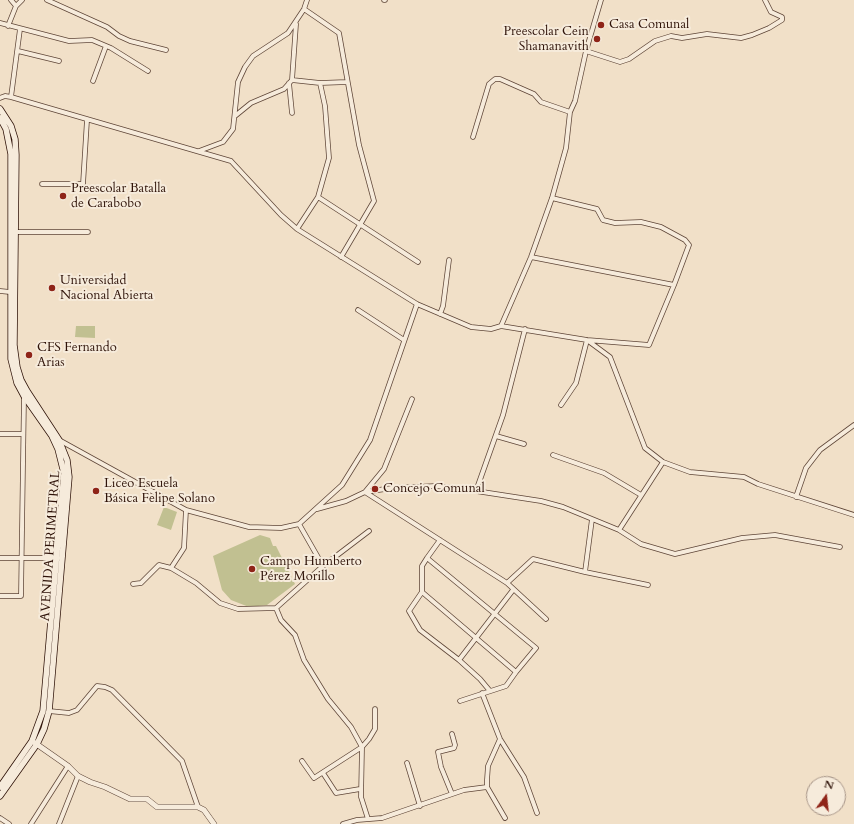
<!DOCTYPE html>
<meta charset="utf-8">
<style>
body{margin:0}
#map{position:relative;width:854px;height:824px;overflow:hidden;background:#f1e0c8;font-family:Cardo,serif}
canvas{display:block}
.north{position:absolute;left:806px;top:776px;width:40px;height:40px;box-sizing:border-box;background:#f6ebdb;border:1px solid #a69487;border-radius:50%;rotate:15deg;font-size:11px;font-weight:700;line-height:16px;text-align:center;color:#2e1208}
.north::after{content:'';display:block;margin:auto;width:14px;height:18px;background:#8f2418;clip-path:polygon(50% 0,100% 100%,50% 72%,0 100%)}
</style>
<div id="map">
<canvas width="854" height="824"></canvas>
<div class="north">N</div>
</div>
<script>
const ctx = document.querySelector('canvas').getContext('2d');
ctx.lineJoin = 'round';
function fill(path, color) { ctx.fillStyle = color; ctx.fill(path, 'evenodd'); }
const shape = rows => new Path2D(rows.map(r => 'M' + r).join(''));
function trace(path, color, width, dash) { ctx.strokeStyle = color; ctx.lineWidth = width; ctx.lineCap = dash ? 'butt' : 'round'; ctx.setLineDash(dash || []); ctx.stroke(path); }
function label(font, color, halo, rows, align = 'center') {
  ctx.font = font + ' Cardo,serif'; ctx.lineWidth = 4; ctx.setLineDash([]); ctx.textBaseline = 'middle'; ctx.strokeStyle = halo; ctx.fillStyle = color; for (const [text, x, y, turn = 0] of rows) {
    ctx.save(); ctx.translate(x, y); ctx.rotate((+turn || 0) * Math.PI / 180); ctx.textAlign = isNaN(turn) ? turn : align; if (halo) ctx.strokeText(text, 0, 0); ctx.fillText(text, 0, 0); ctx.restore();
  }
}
fill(shape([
 [76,326,95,326,95,338,75,337],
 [164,507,177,512,171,530,157,525],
 [260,535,270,538,273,546,276,546,295,584,267,605,249,607,231,600,222,590,213,556]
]), '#c1c091');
const minor = shape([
 [11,0,16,6],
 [47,0,107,27,119,36,130,41,166,50],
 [384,0,385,0],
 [304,9,339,33,359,145,374,201,341,257],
 [0,23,69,41,92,40,111,48,148,71],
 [8,26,16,6,22,0],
 [18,51,59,61],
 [586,51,620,62,629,59,655,41,671,36,682,38,707,34,741,38,752,35,769,28,782,20,782,17,771,12,765,0],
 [292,80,320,83,347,82],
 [93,81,106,46],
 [289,83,292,113],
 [11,97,20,29],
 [0,98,5,96,11,97,231,161,281,215,297,229,417,304,471,327,491,329,501,326,531,257,552,198,566,148,570,112,575,101,586,51,601,0],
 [235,116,251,103,284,89,292,80,296,24],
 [473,137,489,84,495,79,500,79,534,94,541,102,570,112],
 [199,151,223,142,233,129,238,82,245,67,253,56,288,33,304,9,307,0],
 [42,184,83,184,87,120],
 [318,197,418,262],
 [552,198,597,209,603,220,615,223,641,222,661,227,685,240,689,245,674,285],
 [297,229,318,197,329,158,325,106,320,83],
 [15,232,88,232],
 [0,291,10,292],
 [358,310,404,340],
 [440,314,443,306,449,260],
 [501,326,587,340,649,345,674,285,531,257],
 [412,399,384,469,365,492,392,488,436,486,476,491,541,501,563,507,619,530,663,462,645,448,610,357,587,340,576,383,561,405],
 [0,434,23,434],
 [496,436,524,444],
 [59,440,186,510,249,527,281,528,299,524,342,485,370,440,417,304],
 [553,455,604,473,641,495],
 [663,462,690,472,744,477,758,484,854,515],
 [476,491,503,415,525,329],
 [796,497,806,468,820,450,854,425],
 [317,509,346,501,365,492,507,583,533,559,585,572],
 [186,510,184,548,171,568,196,583,220,603,238,609,276,608,323,566,299,524],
 [592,519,585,572,648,585],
 [619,530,641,544,675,554,742,538,775,535,840,547],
 [0,558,58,558],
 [427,558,536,648,516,672,422,592,422,566,427,558,440,540],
 [323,566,369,531],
 [507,583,546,619],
 [133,584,141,583,159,565,171,568],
 [422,592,409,611,420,630,459,660,480,679,490,691],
 [0,596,21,596,24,397],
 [276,608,281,620,295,635,304,660,328,699,351,727,362,747,314,778,302,761],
 [459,660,513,590],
 [482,693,500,739,524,777,537,813],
 [460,701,506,686,516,672],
 [49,711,69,713,77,710,97,686,105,687,112,690,182,761,198,807],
 [500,739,488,766,487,780,487,787,505,818],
 [407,763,420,806],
 [323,773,336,793,360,789],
 [452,794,441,767,438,752,454,748,455,745,452,734],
 [0,818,9,824],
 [368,819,361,797,362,747,369,739,375,729,375,709],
 [31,824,68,766],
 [59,824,78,776],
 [343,824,357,820,382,818,464,790,487,787]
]);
const tertiary = shape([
 [35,743,68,766,78,776,90,782,105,787,130,799,147,799,157,807,198,807,204,810,214,824]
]);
const secondary = shape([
 [0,109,11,126,15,139,16,155,14,345,17,367,21,380,27,391,59,440,67,460,69,477,49,711,44,729,37,744,0,796],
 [0,118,6,129,11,154,11,359,17,383,24,396,52,436,58,449,64,473,43,711,32,741,0,787]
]);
trace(minor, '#5f4638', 5.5);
trace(tertiary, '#5f4638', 6);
trace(secondary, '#2e1208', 7);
trace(minor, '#f6ebdb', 4);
trace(tertiary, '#f6ebdb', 5);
trace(secondary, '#f6ebdb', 5.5);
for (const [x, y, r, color] of [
 [601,25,4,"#8f2418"],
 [597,39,4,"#8f2418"],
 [63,196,4,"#8f2418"],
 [52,288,4,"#8f2418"],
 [29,355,4,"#8f2418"],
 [375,489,4,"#8f2418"],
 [96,491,4,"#8f2418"],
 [252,569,4,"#8f2418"]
]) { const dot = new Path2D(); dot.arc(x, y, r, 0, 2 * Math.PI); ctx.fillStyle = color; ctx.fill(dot); trace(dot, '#f6ebdb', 1.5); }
label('13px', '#2e1208', '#f6ebdb', [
 ["Casa Comunal",609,25],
 ["Preescolar Cein",589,32,"right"],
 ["Shamanavith",589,47,"right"],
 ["Preescolar Batalla",71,189],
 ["de Carabobo",71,204],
 ["Universidad",60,281],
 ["Nacional Abierta",60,296],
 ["CFS Fernando",37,348],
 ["Arias",37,363],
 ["Liceo Escuela",104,484],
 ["Básica Felipe Solano",104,499],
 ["Concejo Comunal",383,489],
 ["Campo Humberto",260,562],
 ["Pérez Morillo",260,577]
], 'left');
label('13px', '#2e1208', '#f6ebdb', [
 ["AVENIDA PERIMETRAL",51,546,-86]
]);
</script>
